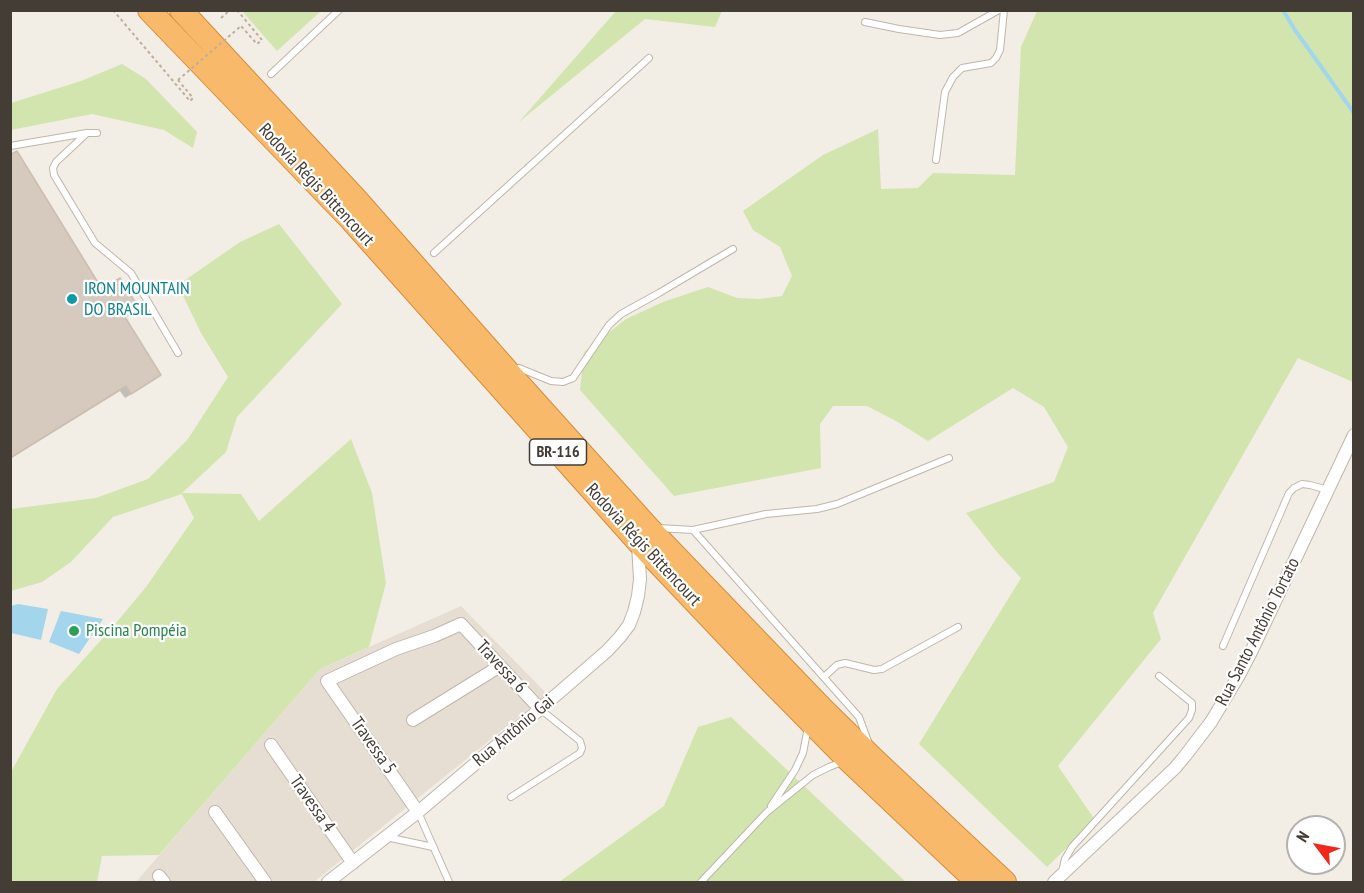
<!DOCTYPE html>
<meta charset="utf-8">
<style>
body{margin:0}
#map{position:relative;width:1364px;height:893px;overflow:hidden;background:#f2ede5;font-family:"PT Sans Narrow",sans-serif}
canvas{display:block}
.frame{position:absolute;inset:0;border:12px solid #443d35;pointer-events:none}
.north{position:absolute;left:1286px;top:815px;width:60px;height:60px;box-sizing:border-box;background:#fff;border:2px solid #b4b1ae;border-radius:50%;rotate:302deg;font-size:16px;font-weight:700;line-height:24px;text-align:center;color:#443d35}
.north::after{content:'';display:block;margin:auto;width:21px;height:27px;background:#f2271c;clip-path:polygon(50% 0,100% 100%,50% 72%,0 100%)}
</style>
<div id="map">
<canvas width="1364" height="893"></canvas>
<div class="frame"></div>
<div class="north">N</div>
</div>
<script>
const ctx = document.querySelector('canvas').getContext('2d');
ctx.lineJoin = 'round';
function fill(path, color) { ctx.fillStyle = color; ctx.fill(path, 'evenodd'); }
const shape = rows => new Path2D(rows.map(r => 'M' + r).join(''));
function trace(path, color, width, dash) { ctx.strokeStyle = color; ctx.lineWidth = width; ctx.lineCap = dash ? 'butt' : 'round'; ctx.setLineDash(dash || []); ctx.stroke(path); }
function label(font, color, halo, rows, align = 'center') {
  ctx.font = font + ' "PT Sans Narrow",sans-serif'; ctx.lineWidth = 4.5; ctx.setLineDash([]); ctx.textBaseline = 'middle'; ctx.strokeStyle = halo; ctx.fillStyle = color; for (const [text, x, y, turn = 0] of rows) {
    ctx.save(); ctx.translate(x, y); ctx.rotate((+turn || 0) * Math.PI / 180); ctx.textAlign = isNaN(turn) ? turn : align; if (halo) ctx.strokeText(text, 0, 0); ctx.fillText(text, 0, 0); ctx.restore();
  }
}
fill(shape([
 [461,606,547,694,314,882,136,882,320,669]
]), '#e6ded3');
fill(shape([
 [242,11,321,11,277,51],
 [616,11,722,11,715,27,645,19,519,122],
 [1037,11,1353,11,1353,382,1298,358,1153,613,1161,639,1058,766,1095,820,1047,867,919,744,1021,578,997,552,966,513,1054,482,1068,447,1044,407,1013,388,928,441,896,421,867,406,833,406,820,424,821,468,674,496,580,390,584,352,626,319,663,302,708,287,737,298,759,299,782,296,792,276,780,247,753,230,743,211,823,155,878,129,881,189,918,188,933,173,1015,175,1021,47],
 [122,64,146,79,197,132,193,148,164,130,92,114,11,130,11,103,81,81],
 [279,224,342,304,237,417,226,452,182,493,241,494,259,521,351,439,372,493,386,583,369,647,320,669,159,855,102,856,97,882,11,882,11,772,57,689,111,629,146,587,194,518,182,494,113,517,71,562,42,582,11,591,11,509,96,498,148,479,188,439,228,377,201,333,178,285,240,242],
 [731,717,906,882,559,882,664,806,698,727]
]), '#d2e5af');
fill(shape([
 [18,604,48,609,41,640,11,633,11,606],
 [61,611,103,619,79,654,49,642]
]), '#a3d6ed');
fill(shape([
 [10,156,102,291,137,308,124,318,159,375,153,381,125,398,120,391,10,459]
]), '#0003');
trace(shape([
 [1283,10,1295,30,1354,113]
]), '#a3d6ed', 4);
const building = shape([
 [17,151,102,289,120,278,139,308,125,317,161,375,131,394,126,386,10,458,10,155,17,151]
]);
fill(building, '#d6cabe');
trace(building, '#cebeaf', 1.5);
const lane = shape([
 [865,22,899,29,940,35,958,33,999,10],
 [271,74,339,10],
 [87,133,56,162,53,168,54,175,95,243,131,273,178,353],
 [10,146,87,133,97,133],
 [936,160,945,92,953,77,962,68,991,63,996,58,1000,50,1004,10],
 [434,253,649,58],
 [519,368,551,381,563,382,573,378,609,325,621,314,659,293,733,249],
 [658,528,693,530,859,717,869,744],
 [693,530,766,514,817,509,837,504,949,458],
 [1223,646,1289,493,1294,488,1302,484,1310,485,1328,490],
 [824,677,837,665,845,663,874,670,882,669,958,627],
 [511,797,580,753,582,748,580,741,540,709],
 [771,806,795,770,803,753,808,727],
 [418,812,449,882],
 [386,837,433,847],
 [1062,872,1065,859,1072,847,1189,718,1192,710,1192,703,1159,676],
 [701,882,767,812,813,775,829,767,842,762]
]);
const street = shape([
 [413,720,500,666],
 [271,745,353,863],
 [215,812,265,882],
 [418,812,327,681,396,649,434,636,461,624,540,709],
 [159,876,164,882],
 [328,882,418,812,540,709,607,651,620,637,629,625,634,612,638,596,640,579,638,545],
 [1054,882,1175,768,1185,756,1211,722,1238,677,1251,652,1354,435]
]);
const highway = shape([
 [149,10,351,220,638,542,769,680,848,760,977,882],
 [181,10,357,200,520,385,648,527,823,709,876,761,1005,882]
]);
trace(lane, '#c0b6ab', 8);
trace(street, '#c0b6ab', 14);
trace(highway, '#d78d3a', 24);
trace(shape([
 [113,10,190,101,193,98,178,80],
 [237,10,262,40,257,44,241,26],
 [221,18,230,10]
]), '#beae9a', 2, [3, 3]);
trace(lane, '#fff', 6);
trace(street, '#fff', 12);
trace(highway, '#f8ba6a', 22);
trace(shape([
 [178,80,241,26]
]), '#beae9a', 2, [3, 3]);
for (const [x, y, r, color] of [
 [72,299,6,"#0f9aa8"],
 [74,631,6,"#2e9e5b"]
]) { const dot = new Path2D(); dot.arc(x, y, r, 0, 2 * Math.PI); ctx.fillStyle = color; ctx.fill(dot); trace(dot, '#fff', 2); }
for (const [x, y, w] of [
 [558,452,57]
]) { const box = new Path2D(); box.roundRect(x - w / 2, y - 13, w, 26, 4.5); ctx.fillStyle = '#fff'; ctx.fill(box); trace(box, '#443d35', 1.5); }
label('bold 16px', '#443d35', null, [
 ["BR-116",558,452]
]);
label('18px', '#443d35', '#fff', [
 ["Rodovia Régis Bittencourt",316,185,47],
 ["Rodovia Régis Bittencourt",643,545,47],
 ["Rua Santo Antônio Tortato",1258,632,-63],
 ["Travessa 6",501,667,47],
 ["Rua Antônio Gai",514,731,-40],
 ["Travessa 5",373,746,55],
 ["Travessa 4",312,804,55]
]);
label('18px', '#0d838f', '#fff', [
 ["IRON MOUNTAIN",84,289],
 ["DO BRASIL",84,310]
], 'left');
label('18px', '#27864d', '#fff', [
 ["Piscina Pompéia",86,631]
], 'left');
</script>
